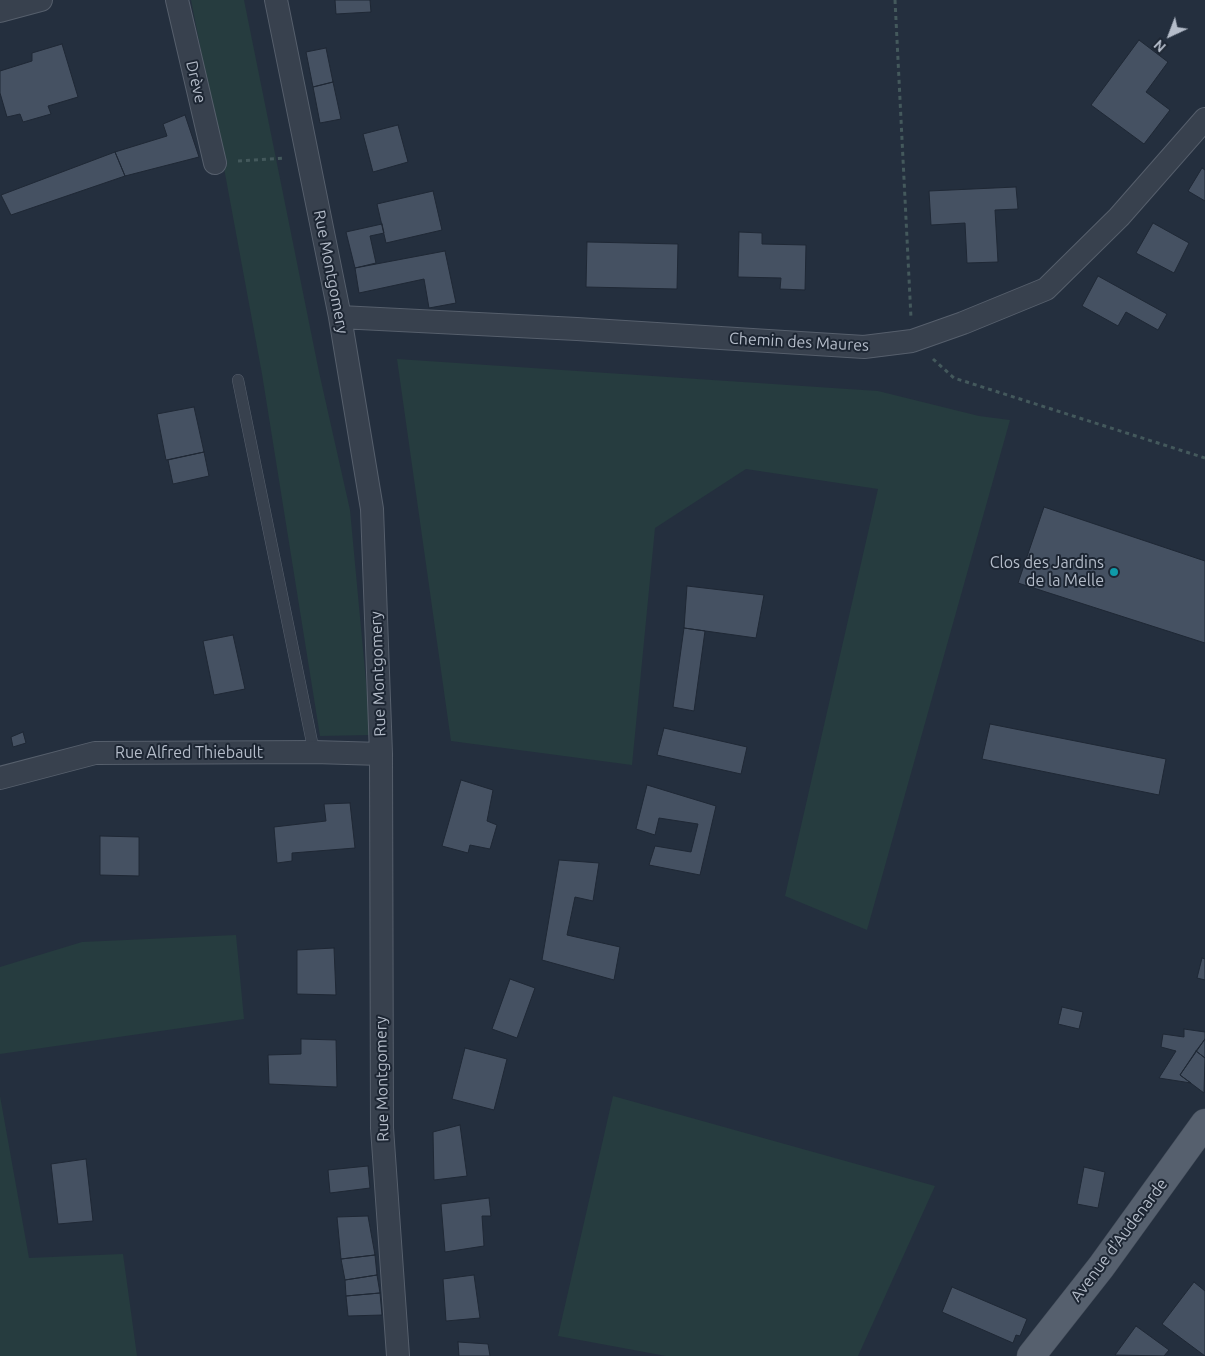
<!DOCTYPE html>
<meta charset="utf-8">
<style>
body{margin:0}
#map{position:relative;width:1205px;height:1356px;overflow:hidden;background:#242f3e;font-family:Ubuntu,sans-serif}
canvas{display:block}
.north{position:absolute;left:1145px;top:10px;width:50px;height:50px;-webkit-text-stroke:4px #1d2633;paint-order:stroke;rotate:223deg;font-size:14px;font-weight:700;line-height:20px;text-align:center;color:#b4bcc9}
.north::after{content:'';display:block;margin:auto;width:18px;height:22px;background:#b4bcc9;clip-path:polygon(50% 0,100% 100%,50% 72%,0 100%)}
</style>
<div id="map">
<canvas width="1205" height="1356"></canvas>
<div class="north">N</div>
</div>
<script>
const ctx = document.querySelector('canvas').getContext('2d');
ctx.lineJoin = 'round';
function fill(path, color) { ctx.fillStyle = color; ctx.fill(path, 'evenodd'); }
const shape = rows => new Path2D(rows.map(r => 'M' + r).join(''));
function trace(path, color, width, dash) { ctx.strokeStyle = color; ctx.lineWidth = width; ctx.lineCap = dash ? 'butt' : 'round'; ctx.setLineDash(dash || []); ctx.stroke(path); }
function label(font, color, halo, rows, align = 'center') {
  ctx.font = font + ' Ubuntu,sans-serif'; ctx.lineWidth = 4; ctx.setLineDash([]); ctx.textBaseline = 'middle'; ctx.strokeStyle = halo; ctx.fillStyle = color; for (const [text, x, y, turn = 0] of rows) {
    ctx.save(); ctx.translate(x, y); ctx.rotate((+turn || 0) * Math.PI / 180); ctx.textAlign = isNaN(turn) ? turn : align; if (halo) ctx.strokeText(text, 0, 0); ctx.fillText(text, 0, 0); ctx.restore();
  }
}
fill(shape([
 [191,0,244,0,319,372,350,510,371,735,320,736,262,374,224,168],
 [397,359,878,391,979,416,1010,420,867,930,785,896,878,489,746,469,655,528,632,765,451,741],
 [236,935,244,1019,0,1054,0,967,82,942],
 [0,1096,29,1258,123,1254,137,1356,0,1356],
 [613,1096,935,1186,858,1356,666,1356,558,1336]
]), '#263c3f');
const building = shape([
 [335,0,370,0,371,12,336,14,335,0],
 [1139,40,1168,62,1146,92,1170,110,1144,144,1091,105,1139,40],
 [62,44,78,97,48,106,51,114,23,122,20,114,7,117,0,93,0,71,32,61,32,53,62,44],
 [326,48,333,82,313,87,306,52,326,48],
 [333,82,341,119,320,123,313,87,333,82],
 [185,115,199,157,125,176,115,152,167,136,163,124,185,115],
 [398,125,408,162,373,172,363,134,398,125],
 [115,152,125,176,11,215,1,195,115,152],
 [1202,168,1205,170,1205,201,1188,191,1202,168],
 [1016,187,1018,209,995,210,998,262,967,263,965,223,931,225,929,191,1016,187],
 [433,191,442,230,386,243,377,204,433,191],
 [1153,223,1189,243,1174,273,1136,253,1153,223],
 [382,224,384,233,370,236,376,263,355,268,346,232,382,224],
 [739,232,762,233,762,244,806,245,805,290,780,289,781,278,738,277,739,232],
 [587,242,678,244,677,289,586,287,587,242],
 [445,251,456,303,429,308,424,279,359,293,355,268,445,251],
 [1098,276,1167,314,1158,330,1126,312,1118,326,1082,306,1098,276],
 [194,407,204,452,166,460,157,414,194,407],
 [204,452,209,476,173,484,168,460,204,452],
 [1044,507,1205,561,1205,643,1018,583,1044,507],
 [687,586,764,595,756,638,684,628,687,586],
 [684,628,705,631,694,711,673,707,684,628],
 [233,635,245,689,214,695,203,641,233,635],
 [990,724,1166,759,1159,795,982,759,990,724],
 [664,728,747,747,741,774,657,755,664,728],
 [23,732,26,743,13,747,11,737,23,732],
 [461,780,493,790,487,821,497,825,490,849,470,845,468,853,442,846,461,780],
 [647,785,716,806,700,875,649,865,655,846,691,852,698,824,659,818,655,835,636,829,647,785],
 [350,803,355,848,292,853,292,861,277,863,274,827,326,821,324,804,350,803],
 [100,836,139,837,139,876,100,875,100,836],
 [559,860,599,863,593,901,575,897,567,935,620,947,614,980,542,960,559,860],
 [334,948,336,995,297,994,297,950,334,948],
 [1202,958,1205,959,1205,980,1197,978,1202,958],
 [510,979,535,988,517,1038,492,1029,510,979],
 [1062,1007,1083,1012,1079,1029,1058,1024,1062,1007],
 [1184,1029,1205,1032,1205,1039,1180,1075,1191,1083,1159,1078,1176,1051,1161,1047,1163,1034,1184,1037,1184,1029],
 [301,1039,336,1040,337,1087,269,1084,268,1055,301,1054,301,1039],
 [1205,1039,1205,1058,1196,1051,1205,1039],
 [465,1048,507,1059,494,1110,452,1099,465,1048],
 [1196,1051,1205,1058,1204,1093,1180,1075,1196,1051],
 [460,1125,467,1176,434,1180,433,1132,460,1125],
 [86,1159,93,1221,58,1224,51,1164,86,1159],
 [368,1166,370,1188,330,1193,328,1170,368,1166],
 [1084,1167,1105,1172,1098,1208,1077,1204,1084,1167],
 [489,1198,491,1216,482,1216,484,1246,445,1252,441,1204,489,1198],
 [368,1216,375,1255,341,1259,337,1217,368,1216],
 [375,1255,377,1275,345,1280,341,1259,375,1255],
 [377,1275,380,1293,346,1296,345,1280,377,1275],
 [474,1275,480,1318,446,1321,443,1279,474,1275],
 [1194,1282,1205,1291,1205,1356,1162,1324,1194,1282],
 [952,1287,1027,1319,1020,1336,1016,1335,1013,1343,942,1312,952,1287],
 [380,1293,382,1315,348,1316,346,1296,380,1293],
 [1136,1326,1169,1350,1164,1356,1115,1355,1136,1326],
 [458,1342,488,1344,490,1356,459,1356,458,1342]
]);
fill(building, '#455162');
trace(building, '#1f2835', 1);
const service = shape([
 [238,380,314,752]
]);
const minor = shape([
 [177,0,215,163],
 [276,0,340,317,372,509,381,754,382,1128,398,1356],
 [0,11,41,0],
 [340,317,577,329,864,347,912,341,963,323,1046,289,1119,217,1205,119],
 [0,778,95,753,314,752,381,754]
]);
const primary = shape([
 [1031,1356,1101,1267,1205,1123]
]);
trace(service, '#565f6c', 12);
trace(minor, '#565f6c', 24);
trace(primary, '#414a57', 29);
trace(shape([
 [895,0,911,318],
 [238,161,284,158],
 [933,359,954,378,1205,458]
]), '#44595c', 3, [4, 4]);
trace(service, '#38414e', 11);
trace(minor, '#38414e', 22);
trace(primary, '#56606e', 28);
for (const [x, y, r, color] of [
 [1114,572,5,"#0f9aa8"]
]) { const dot = new Path2D(); dot.arc(x, y, r, 0, 2 * Math.PI); ctx.fillStyle = color; ctx.fill(dot); trace(dot, '#1d2633', 2); }
label('16px', '#b4bcc9', '#1d2633', [
 ["Drève",196,82,77],
 ["Rue Montgomery",331,272,79],
 ["Chemin des Maures",799,342,3],
 ["Rue Montgomery",378,674,-92],
 ["Rue Alfred Thiebault",189,753],
 ["Rue Montgomery",382,1079,-91],
 ["Avenue d'Audenarde",1119,1240,-53]
]);
label('16px', '#b4bcc9', '#1d2633', [
 ["Clos des Jardins",1104,563],
 ["de la Melle",1104,581]
], 'right');
</script>
